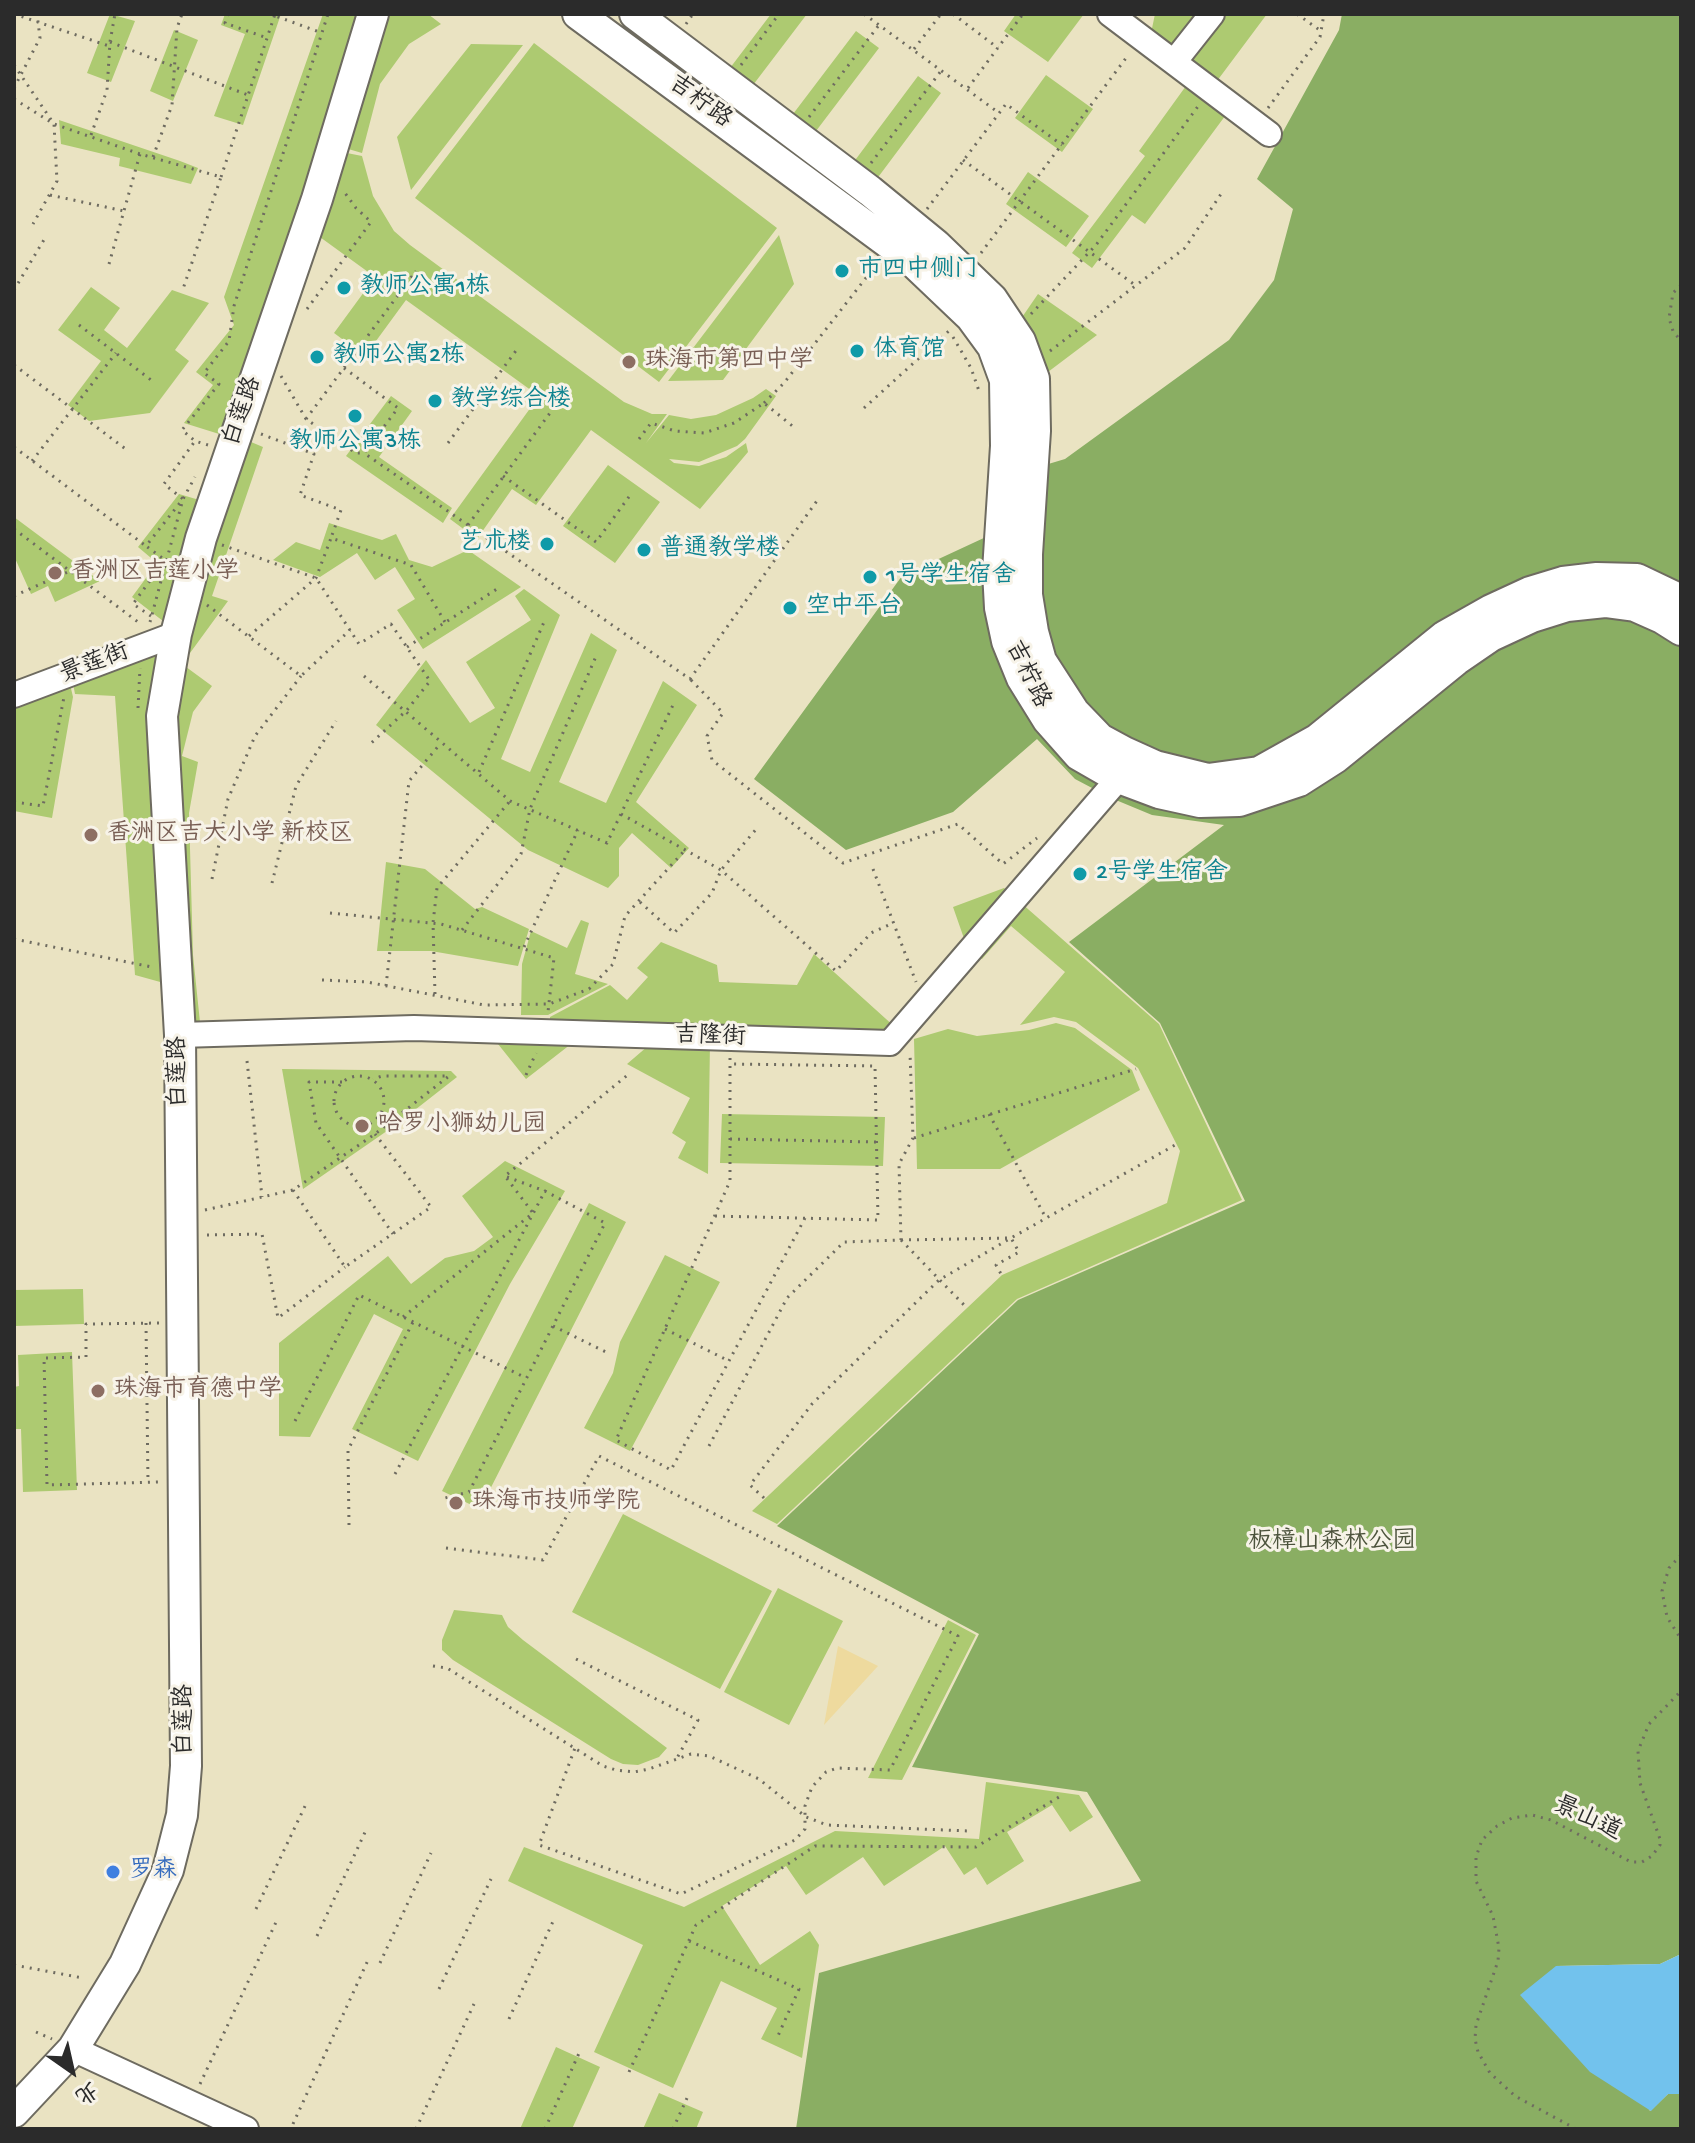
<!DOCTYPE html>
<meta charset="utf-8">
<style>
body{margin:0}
#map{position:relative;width:1695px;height:2143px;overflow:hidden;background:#eae3c2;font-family:"Gochi Hand","LXGW WenKai TC",sans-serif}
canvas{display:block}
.frame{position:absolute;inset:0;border:16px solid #2b2b2b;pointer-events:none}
.north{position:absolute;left:32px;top:2031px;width:80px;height:80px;-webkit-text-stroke:6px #f7f3e8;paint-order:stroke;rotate:146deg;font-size:22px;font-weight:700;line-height:32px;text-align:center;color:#2b2b2b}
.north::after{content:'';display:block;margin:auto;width:28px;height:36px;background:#2b2b2b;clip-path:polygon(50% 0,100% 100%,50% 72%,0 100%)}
</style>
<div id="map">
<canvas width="1695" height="2143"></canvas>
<div class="frame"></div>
<div class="north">北</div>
</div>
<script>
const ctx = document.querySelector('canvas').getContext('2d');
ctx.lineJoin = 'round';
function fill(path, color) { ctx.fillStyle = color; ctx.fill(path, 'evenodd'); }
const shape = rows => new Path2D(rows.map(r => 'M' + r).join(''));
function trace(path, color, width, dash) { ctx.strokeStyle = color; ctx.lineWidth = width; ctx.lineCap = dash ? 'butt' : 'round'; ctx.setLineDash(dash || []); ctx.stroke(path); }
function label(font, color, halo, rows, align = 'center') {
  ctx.font = font + ' "Gochi Hand","LXGW WenKai TC",sans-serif'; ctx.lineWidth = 6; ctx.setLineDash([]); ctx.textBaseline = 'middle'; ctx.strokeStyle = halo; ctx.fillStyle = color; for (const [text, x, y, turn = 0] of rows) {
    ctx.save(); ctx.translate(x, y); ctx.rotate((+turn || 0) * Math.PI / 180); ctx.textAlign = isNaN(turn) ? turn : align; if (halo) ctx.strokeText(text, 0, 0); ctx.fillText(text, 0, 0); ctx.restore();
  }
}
fill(shape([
 [110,14,135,21,111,82,87,73],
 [225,14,281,14,243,125,214,116,245,34,221,25],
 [323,14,365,14,232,438,184,423,213,385,196,372,234,325,224,297],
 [377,14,428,14,441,24,409,44,380,84,362,153,338,146],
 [771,14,807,14,750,89,727,72],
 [1016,14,1084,14,1048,62,1004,31],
 [1155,14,1267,14,1214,85,1150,38],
 [174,30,198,40,173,101,150,91],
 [856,31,879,48,813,135,790,118],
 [534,43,777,228,659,382,415,198],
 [471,44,523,45,411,190,397,137],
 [1046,75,1093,109,1062,152,1015,118],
 [918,76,941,93,876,180,853,163],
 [1191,79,1231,108,1145,224,1132,215,1092,268,1072,253,1145,156,1139,151],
 [59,120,180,161,198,168,191,184,119,166,120,158,61,144],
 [337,151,362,156,373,196,394,231,410,245,624,402,652,414,667,414,646,443,669,415,691,419,716,415,753,398,766,389,776,396,745,439,737,446,699,462,669,459,674,463,699,466,726,457,746,443,748,452,700,509,591,430,536,505,512,489,477,539,450,519,539,396,406,300,365,356,334,333,375,277,313,232],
 [1028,172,1089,216,1066,247,1006,204],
 [779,235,794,284,723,380,668,381],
 [91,287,120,308,104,330,127,348,172,290,209,303,175,350,189,361,150,413,89,421,68,405,101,361,58,330],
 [1038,294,1097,335,1040,378,1016,326],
 [391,396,412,411,379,457,452,508,443,523,346,456],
 [239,437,263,447,212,596,228,601,182,664,212,686,193,712,182,756,198,762,189,813,193,955,201,1032,182,1032,165,715],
 [608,465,660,502,615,563,563,526],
 [179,494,206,502,172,628,132,597,157,563,138,547],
 [14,517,100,581,55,602,48,586,31,594,14,556],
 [329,523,382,540,396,534,409,560,432,567,468,550,521,587,423,649,397,610,415,599,395,567,375,580,357,553,320,577,273,560,296,542,320,550],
 [524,589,560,615,501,759,530,772,591,633,617,650,559,782,606,803,663,681,697,705,636,802,689,848,671,868,632,833,619,848,619,876,608,888,528,850,376,725,426,660,470,723,495,708,466,662,531,620,515,596],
 [169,640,171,985,135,975,115,696,75,694,72,678],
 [69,680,73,697,52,818,14,811,14,700],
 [386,862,425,869,475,909,482,907,529,929,518,966,431,951,377,951],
 [1004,888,1159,1024,1242,1200,1017,1299,777,1524,752,1511,1002,1275,1167,1203,1180,1151,1138,1068,1076,1022,1054,1017,1020,1025,1065,972,1011,926,982,959,967,947,953,907],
 [581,920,589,923,575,974,608,984,548,1015,521,1015,522,964,531,931,567,948],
 [661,942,717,965,719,982,797,985,814,954,896,1028,887,1039,550,1030,550,1017,610,985,627,1000,648,977,637,968],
 [1056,1023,1075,1028,1132,1070,1140,1090,1000,1169,917,1169,914,1039,948,1029,977,1036,1029,1030],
 [490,1034,580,1037,526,1079],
 [655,1040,710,1043,708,1174,678,1158,686,1142,672,1133,690,1098,627,1064],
 [282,1069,451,1071,457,1077,397,1124,303,1189],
 [722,1114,885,1117,883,1166,720,1163],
 [505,1161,565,1191,510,1284,418,1461,352,1429,403,1329,374,1314,310,1437,279,1436,279,1343,388,1256,411,1284,445,1258,474,1251,493,1237,462,1196],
 [589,1203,626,1222,480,1509,442,1491],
 [665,1255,720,1282,630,1451,584,1428,613,1373,620,1342],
 [83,1289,84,1324,14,1326,14,1290],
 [72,1352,77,1490,23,1492,21,1429,14,1429,14,1387,19,1386,18,1355],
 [623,1514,772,1591,720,1689,572,1612],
 [778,1588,843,1621,789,1725,724,1692],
 [454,1610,502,1615,508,1627,523,1640,667,1748,659,1757,638,1765,623,1764,611,1759,453,1660,442,1650,442,1640],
 [948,1620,976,1635,902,1780,868,1778],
 [986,1782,1079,1795,1093,1817,1070,1832,1052,1805,1007,1832,1024,1861,987,1885,976,1867,964,1875,945,1846,884,1886,863,1857,806,1895,786,1866,722,1906,760,1965,810,1931,819,1945,802,2058,761,2039,777,2008,721,1981,673,2088,594,2052,643,1945,508,1881,524,1847,684,1907,835,1831,979,1839],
 [556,2047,600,2067,572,2129,520,2129],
 [659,2093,703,2112,696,2129,643,2129]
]), '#adca71');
fill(shape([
 [1342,14,1681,14,1681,1954,1660,1964,1556,1966,1650,2111,1668,2094,1681,2094,1681,2129,796,2129,819,1973,1141,1881,1087,1792,912,1767,979,1634,777,1526,1018,1300,1245,1201,1160,1023,1069,942,1224,825,1152,815,1111,798,1075,779,1037,739,953,812,846,850,754,779,902,576,1001,530,1005,477,1065,459,1229,340,1274,280,1293,209,1257,179,1339,30]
]), '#8aae63');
fill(shape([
 [838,1646,878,1666,824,1725]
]), '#eeda9e');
fill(shape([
 [1681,1954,1681,2094,1668,2094,1651,2111,1590,2072,1520,1995,1556,1966,1660,1964]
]), '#72c2ed');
const minor = shape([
 [1110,14,1269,134],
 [1174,62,1212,14],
 [14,695,176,634],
 [180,1035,414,1028,890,1043,1119,778],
 [73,2049,246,2129]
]);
const major = shape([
 [578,14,909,258,971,317,993,347,1005,380,1006,446,998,571,1000,608,1007,641,1022,678,1048,720,1079,755,1119,778,1159,793,1200,802,1239,801,1299,781,1335,758,1456,660,1491,636,1532,617,1567,606,1605,602,1635,606,1662,618,1681,630],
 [635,14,870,191,936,245,992,299,1020,341,1034,379,1035,431,1027,554,1027,595,1033,632,1041,661,1074,712,1100,739,1124,752,1155,766,1208,779,1259,772,1318,739,1445,636,1491,610,1530,592,1563,582,1597,578,1637,579,1681,600],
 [14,2112,73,2049,125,1964,168,1870,182,1815,186,1766,180,1035,162,716,176,634,201,538,317,199,373,14]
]);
trace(minor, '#6e6b60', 28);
trace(major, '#6e6b60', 34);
trace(shape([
 [14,14,109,46],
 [228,14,225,23,267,38],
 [270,14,322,33],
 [864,14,999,113],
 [953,14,998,48],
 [1297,14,1321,31],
 [686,24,693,14],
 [110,42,248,95],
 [914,49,941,14],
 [14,65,54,124,57,181,33,224],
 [741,65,779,14],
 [14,88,40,38,37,14],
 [968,88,1023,14],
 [14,99,54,124,140,154],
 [1268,108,1320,37,1324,14],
 [809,117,879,25],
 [91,135,107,90,110,42,115,14],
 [153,157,172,105,177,28,182,14],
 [963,160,1135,285],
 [871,163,941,71],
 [221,177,275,14],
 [50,195,124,211],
 [927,209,1006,104,1062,145],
 [981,253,1129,54],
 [109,264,140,154,221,177,183,289],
 [1681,285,1673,293,1669,318,1673,331,1681,341],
 [14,290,45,238],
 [307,309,371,222,356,208,345,193],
 [1031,314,1096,245,1199,105],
 [79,325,151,380],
 [953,337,971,368,979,391],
 [1050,351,1185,248,1221,194],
 [14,365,127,450],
 [344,368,398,408,364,453,690,679,819,498],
 [281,376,306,419,356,453,364,453],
 [764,403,784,383,876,265,878,266],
 [864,408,950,330],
 [306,419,416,271],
 [261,434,314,454,300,495,341,510,331,538],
 [639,439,651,423,675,431,704,433,734,423,764,403,795,428],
 [448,443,518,348],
 [208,445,195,441,182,430,219,384,204,373,229,341,234,306,328,14],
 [14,447,146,546],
 [32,461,116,353],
 [503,476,596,542,631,494],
 [468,525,569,387],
 [14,529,138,622],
 [222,545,316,578,359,644,391,624,430,681,407,710,368,746],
 [14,596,70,571],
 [207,605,301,676,350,630],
 [151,616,133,604,165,560,146,546,183,499,164,484,195,441],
 [150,622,183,499,195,477],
 [249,636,316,578,331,538,411,565,445,622],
 [407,647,500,587],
 [364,676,510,801,607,843,673,705],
 [691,680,723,713,707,736,712,760,843,863,958,824,1003,864,1037,838],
 [138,708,140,668],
 [479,772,544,622],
 [14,802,43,806,64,697],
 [621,814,721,870,836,971,871,933,893,923],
 [873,869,916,982],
 [212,879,228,799,255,736,301,676],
 [272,883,296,786,336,721],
 [640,902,674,933,712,893,721,870,759,826],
 [330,913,441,924,554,958,548,1012],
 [462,930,521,854,530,809,597,654],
 [14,939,152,967],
 [524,947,578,830],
 [322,980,367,982,484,1005,549,1004,589,989,613,964,625,916,685,850],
 [386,986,409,781,441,743],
 [435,994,433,923,437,888,510,801],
 [730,1058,730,1181,616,1440,671,1470,805,1218],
 [247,1061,262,1197],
 [526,1075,536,1053],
 '334 1101a25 25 0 1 1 50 0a25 25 0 1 1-50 0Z',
 [342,1082,309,1082,316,1123,393,1234],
 [989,1114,1046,1218],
 [914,1138,1136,1069],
 [730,1139,876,1142],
 [507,1177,545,1191],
 [293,1190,345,1267,431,1207,375,1134],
 [205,1210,293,1190,375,1134,449,1076,382,1076,373,1079],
 [715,1216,878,1220,875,1066,732,1064],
 [207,1235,262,1234,278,1318,345,1267],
 [901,1240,1011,1238,1175,1145],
 [901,1240,966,1307],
 [403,1317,533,1213,505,1176,630,1073],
 [146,1323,148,1483],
 [159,1323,86,1324,86,1357,44,1358,47,1485,160,1482],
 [553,1326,610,1354],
 [665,1329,729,1361],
 [295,1421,359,1295,526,1378],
 [709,1446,787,1298,844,1242,901,1240,899,1164,913,1138,910,1053],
 [395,1474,545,1191,605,1223,469,1492,441,1499],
 [764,1498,750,1485,812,1404,939,1280,1011,1238,1019,1252,996,1265,1001,1274],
 [349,1525,348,1450,413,1322],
 [446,1548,543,1560,599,1456,958,1636,890,1770,837,1768,826,1772,812,1787,805,1806,805,1829,795,1840,681,1894,539,1845,575,1748],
 [1681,1555,1669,1568,1662,1591,1667,1617,1681,1639],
 [576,1659,698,1720,677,1758],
 [433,1666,447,1668,603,1766,616,1770,634,1772,649,1769,691,1754,709,1756,759,1779,806,1817,827,1825,969,1831],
 [256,1909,306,1804],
 [317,1936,366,1830],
 [689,1941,799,1989,777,2038],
 [380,1963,431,1853],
 [14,1965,83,1978],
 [439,1989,491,1879],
 [509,2019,555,1917],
 [36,2032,52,2039],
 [629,2072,696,1925,815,1846,976,1847,1059,1797],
 [200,2084,278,1918],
 [293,2124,369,1958],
 [416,2129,474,2004],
 [545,2129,580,2051],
 [673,2129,687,2098],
 [1576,2129,1515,2096,1490,2073,1478,2052,1475,2039,1476,2025,1498,1961,1499,1948,1493,1916,1476,1881,1476,1857,1482,1840,1497,1826,1512,1818,1532,1815,1551,1820,1631,1862,1642,1862,1652,1856,1660,1845,1660,1839,1640,1783,1638,1751,1649,1724,1681,1691]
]), '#6e6b60', 3, [2, 6]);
trace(minor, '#fff', 24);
trace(major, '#fff', 30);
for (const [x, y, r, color] of [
 [842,271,8,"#0f9aa8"],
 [344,288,8,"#0f9aa8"],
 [857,351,8,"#0f9aa8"],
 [317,357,8,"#0f9aa8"],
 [629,362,8,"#8d6e63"],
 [435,401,8,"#0f9aa8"],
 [355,416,8,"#0f9aa8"],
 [547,544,8,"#0f9aa8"],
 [644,550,8,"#0f9aa8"],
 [55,573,8,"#8d6e63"],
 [870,577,8,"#0f9aa8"],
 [790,608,8,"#0f9aa8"],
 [91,835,8,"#8d6e63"],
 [1080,874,8,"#0f9aa8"],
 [362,1126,8,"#8d6e63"],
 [98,1391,8,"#8d6e63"],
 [456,1503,8,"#8d6e63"],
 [113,1872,8,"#3f7fe0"]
]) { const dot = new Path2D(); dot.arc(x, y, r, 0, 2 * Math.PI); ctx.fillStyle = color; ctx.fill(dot); trace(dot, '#f7f3e8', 3); }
label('24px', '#2b2b2b', '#f7f3e8', [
 ["吉柠路",699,103,36],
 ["白莲路",244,412,-71],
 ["景莲街",95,665,-21],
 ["吉柠路",1026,675,64],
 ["吉隆街",710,1038,2],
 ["白莲路",180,1072,-91],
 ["白莲路",186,1720,-90],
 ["景山道",1587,1820,25]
]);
label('24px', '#0d838f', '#f7f3e8', [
 ["市四中侧门",858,271],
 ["教师公寓1栋",360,288],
 ["体育馆",873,351],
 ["教师公寓2栋",333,357],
 ["教学综合楼",451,401],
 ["教师公寓3栋",355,443,"center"],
 ["艺术楼",531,544,"right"],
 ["普通教学楼",660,550],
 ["1号学生宿舍",886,577],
 ["空中平台",806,608],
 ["2号学生宿舍",1096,874]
], 'left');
label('24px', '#785e54', '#f7f3e8', [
 ["珠海市第四中学",645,362],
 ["香洲区吉莲小学",71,573],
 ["香洲区吉大小学 新校区",107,835],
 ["哈罗小狮幼儿园",378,1126],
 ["珠海市育德中学",114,1391],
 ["珠海市技师学院",472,1503]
], 'left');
label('24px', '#4c533c', '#f7f3e8', [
 ["板樟山森林公园",1332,1543]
]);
label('24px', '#366cbe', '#f7f3e8', [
 ["罗森",129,1872]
], 'left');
</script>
